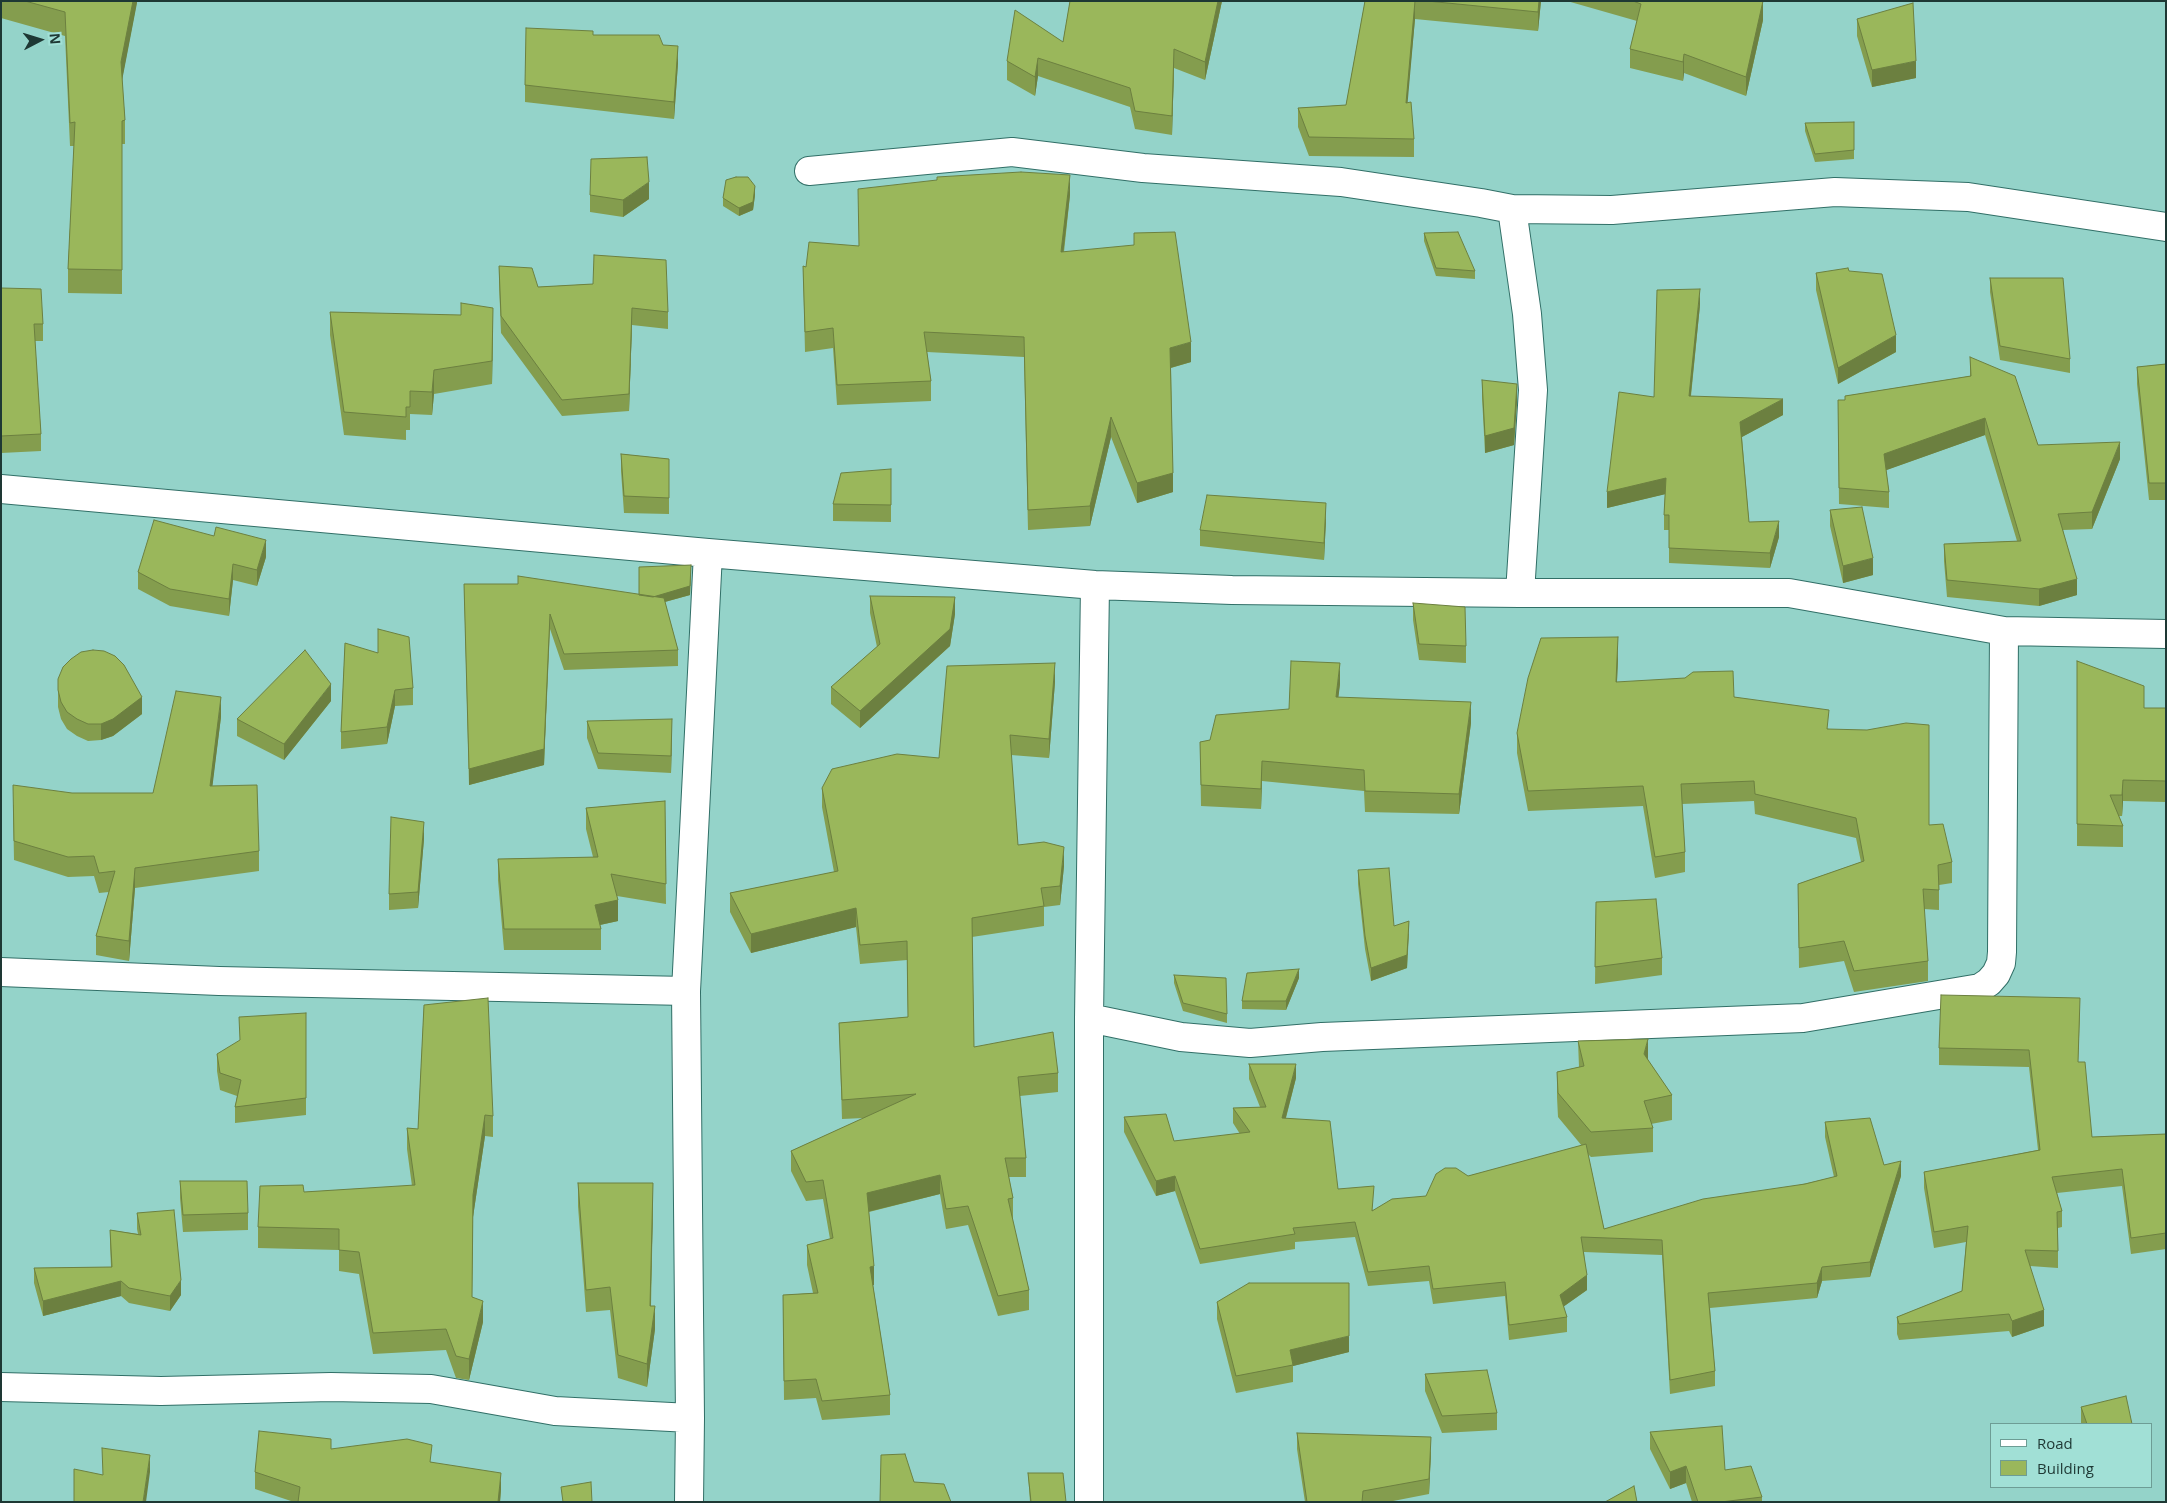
<!DOCTYPE html>
<style>
body{margin:0}
#map{position:relative;width:2167px;height:1503px;overflow:hidden;background:#94d3c9;font-family:"Open Sans",sans-serif}
canvas{display:block}
.frame{position:absolute;inset:0;border:2px solid #1e3834;pointer-events:none}
.legend{position:absolute;left:1990px;top:1423px;width:162px;height:65px;box-sizing:border-box;background:#a1e0d6;border:1px solid #6d9d95;margin:0;padding:6px 9px;list-style:none;font-size:15px;color:#1e3834}
.legend li{display:flex;align-items:center;gap:10px;height:25px}
.legend b{width:25px;border:1px solid #6d9d95}
.north{position:absolute;left:15px;top:15px;width:50px;height:50px;-webkit-text-stroke:4px #a1e0d6;paint-order:stroke;rotate:85deg;font-size:14px;font-weight:700;line-height:20px;text-align:center;color:#1e3834}
.north::after{content:'';display:block;margin:auto;width:18px;height:22px;background:#1e3834;clip-path:polygon(50% 0,100% 100%,50% 72%,0 100%)}
</style>
<div id="map">
<canvas width="2167" height="1503"></canvas>
<div class="frame"></div>
<ul class="legend">
<li><b style="height:6px;background:#fff"></b>Road</li>
<li><b style="height:14px;background:#9ab75b"></b>Building</li>
</ul>
<div class="north">N</div>
</div>
<script>
const ctx = document.querySelector('canvas').getContext('2d');
ctx.lineJoin = 'round';
const shape = rows => new Path2D(rows.map(r => 'M' + r).join(''));
function trace(path, color, width, dash) { ctx.strokeStyle = color; ctx.lineWidth = width; ctx.lineCap = dash ? 'butt' : 'round'; ctx.setLineDash(dash || []); ctx.stroke(path); }
function fill(path, color) { ctx.fillStyle = color; ctx.fill(path, 'evenodd'); }
const minor = shape([
 [809,171,1012,152,1143,168,1341,182,1481,203,1512,209,1612,210,1835,192,1968,197,2166,227],
 [1512,209,1527,314,1533,390,1520,593],
 [1,489,708,553,1095,585,1232,590,1520,593,1789,593,2004,631,2166,634],
 [1,972,219,981,686,991],
 [1089,1018,1181,1037,1250,1043,1322,1037,1803,1018,1980,988,1989,982,1996,974,2001,963,2002,952,2004,631],
 [1,1387,161,1391,331,1387,431,1389,555,1411,690,1418],
 [689,1502,690,1418,686,991,708,553],
 [1089,1502,1089,1018,1095,585]
]);
trace(minor, '#316f67', 30);
trace(minor, '#fff', 28);
fill(shape([
 [1,1,137,1,122,79,125,120,125,144,122,144,122,294,68,293,68,269,74,146,70,146,65,36,1,18],
 [1070,1,1222,1,1205,80,1174,68,1172,135,1135,129,1130,107,1038,76,1035,96,1007,80,1007,61,1063,42],
 [1365,1,1541,1,1538,31,1415,19,1407,102,1414,139,1414,157,1309,156,1298,127,1298,108,1346,105],
 [1567,1,1763,1,1763,20,1746,96,1684,73,1683,81,1630,68,1630,49,1637,21],
 [1857,19,1916,78,1872,87,1857,36],
 [593,35,663,45,678,63,674,119,525,102,525,85],
 [1854,122,1854,159,1815,162,1805,131,1805,123],
 [590,195,649,199,623,217,590,212],
 [755,195,753,210,739,216,723,206,723,198],
 [1070,195,1064,252,1191,362,1171,368,1173,492,1137,503,1111,437,1090,526,1028,530,1024,357,927,352,931,381,931,401,837,405,833,348,805,352,803,266,806,267,858,246],
 [1424,233,1475,271,1475,279,1436,276,1424,241],
 [499,266,538,287,593,284,668,312,668,329,632,325,629,411,562,416,501,333,499,283],
 [1849,271,1896,352,1838,384,1816,290,1816,273],
 [1990,278,2070,359,2070,373,2000,360,1990,292],
 [1,288,43,324,43,341,35,341,41,434,41,451,1,453],
 [1700,305,1691,396,1783,415,1742,437,1749,522,1779,537,1770,568,1669,563,1669,530,1664,530,1664,515,1665,494,1607,508,1654,397],
 [330,312,493,331,492,384,434,394,432,415,410,414,410,430,406,430,406,440,344,435,330,335],
 [1970,357,2038,445,2120,459,2092,529,2063,530,2077,595,2039,606,1947,597,1944,561,1944,544,2017,541,1985,435,1886,470,1889,492,1889,508,1839,504,1838,400,1845,400,1845,396,1970,376],
 [2166,364,2166,500,2149,500,2137,384,2137,367],
 [1482,380,1517,401,1514,445,1485,453,1482,397],
 [621,454,669,459,669,514,624,513,621,471],
 [891,469,891,522,833,521,833,504],
 [1830,510,1873,575,1843,583,1830,526],
 [1326,519,1324,560,1200,546,1200,530],
 [266,557,257,586,233,580,229,616,170,606,138,589,138,572],
 [691,574,690,595,665,602,678,650,678,666,564,670,550,629,544,765,469,785,464,584,639,595],
 [870,596,955,614,950,646,860,728,831,704,831,687,877,647,870,613],
 [1413,603,1466,646,1466,663,1419,660,1413,620],
 [345,643,413,688,413,705,395,706,387,744,341,749,341,732],
 [1618,658,1617,682,1734,697,1829,729,1929,825,1952,862,1952,883,1939,885,1939,910,1924,909,1928,961,1928,981,1854,992,1844,961,1799,968,1798,884,1861,862,1856,838,1755,814,1754,801,1682,804,1685,852,1685,872,1655,878,1643,806,1528,811,1517,753,1517,733],
 [2077,661,2144,708,2166,708,2166,802,2123,801,2122,816,2119,816,2123,826,2123,847,2077,846],
 [1055,682,1049,758,1011,755,1018,845,1064,866,1060,905,1044,907,1044,926,972,937,974,1047,1058,1073,1058,1092,1020,1096,1026,1158,1026,1177,1009,1177,1013,1198,1013,1218,1012,1218,1029,1290,1029,1310,998,1316,968,1225,946,1229,940,1194,869,1212,873,1285,890,1395,890,1415,822,1420,816,1398,784,1400,783,1295,813,1293,807,1265,807,1245,830,1239,823,1199,806,1201,791,1171,791,1151,864,1118,842,1119,839,1023,908,1017,907,960,860,964,856,927,751,953,730,912,730,893,834,872,822,807,822,788,939,758],
 [1340,684,1338,697,1471,723,1459,814,1365,812,1364,791,1262,781,1261,809,1201,806,1200,742,1210,740,1289,709],
 [58,690,142,714,113,736,101,740,88,741,77,736,67,729,61,719,58,707],
 [331,701,284,760,237,736,237,719],
 [221,717,212,786,259,851,259,871,135,888,129,961,96,955,96,936,109,892,99,893,94,876,68,877,14,860,13,805,72,793,153,793],
 [587,721,672,736,671,773,598,769,587,738],
 [665,801,666,904,617,896,618,921,600,925,601,929,601,950,504,950,498,880,498,859,593,857,586,829,586,808],
 [424,839,418,908,389,910,389,894],
 [1358,870,1394,926,1409,934,1407,968,1371,981,1365,949,1358,884],
 [1596,902,1662,958,1662,975,1595,984],
 [1174,975,1227,1014,1227,1023,1183,1011,1174,983],
 [1299,978,1286,1010,1242,1009,1242,1001],
 [424,1005,493,1116,493,1137,485,1136,473,1217,472,1297,483,1322,469,1380,456,1378,446,1350,373,1354,359,1274,339,1271,339,1250,258,1248,258,1227,304,1192,412,1186,407,1149,407,1128,418,1129],
 [306,1013,306,1115,235,1123,235,1107,237,1096,220,1090,217,1071,217,1054],
 [2080,1014,2078,1062,2092,1137,2166,1134,2166,1249,2131,1254,2122,1186,2057,1193,2062,1211,2062,1227,2058,1228,2058,1268,2030,1266,2044,1326,2012,1337,2009,1331,1899,1340,1897,1334,1897,1317,1962,1291,1966,1242,1934,1248,1924,1188,1924,1172,2038,1150,2029,1067,1939,1065,1939,1048],
 [1578,1041,1648,1060,1672,1095,1672,1120,1651,1124,1653,1128,1653,1152,1591,1157,1588,1154,1604,1229,1834,1177,1825,1137,1825,1122,1884,1165,1901,1176,1870,1277,1822,1281,1817,1298,1710,1308,1715,1371,1715,1386,1670,1394,1662,1255,1584,1252,1587,1290,1563,1307,1567,1317,1567,1332,1509,1340,1505,1296,1433,1304,1429,1281,1368,1286,1355,1237,1295,1242,1295,1249,1200,1264,1175,1191,1156,1196,1124,1132,1124,1117,1174,1141,1240,1134,1233,1123,1233,1108,1260,1107,1249,1079,1249,1064,1296,1078,1286,1118,1338,1189,1373,1210,1426,1196,1468,1176,1582,1146,1558,1117,1557,1097,1557,1072,1579,1067],
 [180,1181,248,1213,248,1230,183,1232,180,1198],
 [578,1183,653,1206,651,1306,655,1329,647,1387,618,1378,610,1310,586,1312,578,1206],
 [137,1213,181,1295,170,1311,129,1303,121,1296,43,1316,34,1283,34,1268,111,1267,110,1245,110,1230,138,1234,137,1229],
 [1217,1302,1349,1352,1293,1366,1293,1382,1236,1393,1217,1319],
 [1425,1374,1497,1413,1497,1430,1442,1433,1425,1391],
 [2081,1407,2132,1424,2081,1424],
 [1650,1432,1725,1470,1762,1497,1762,1502,1692,1502,1686,1483,1670,1489,1650,1449],
 [1297,1433,1431,1452,1429,1494,1388,1502,1305,1502,1297,1449],
 [331,1449,432,1462,501,1489,500,1502,294,1502,255,1489,255,1472],
 [1028,1473,1066,1502,1030,1502]
]), '#849d4e');
fill(shape([
 [133,1,137,1,137,3,121,86,121,62],
 [1218,1,1222,1,1205,80,1205,62],
 [1415,1,1415,19,1406,121,1406,103],
 [1539,1,1541,1,1538,31,1538,12],
 [1763,1,1763,20,1746,96,1746,77],
 [678,46,678,63,674,119,674,102],
 [1174,49,1174,68,1172,135,1172,116],
 [1684,54,1684,73,1683,81,1683,62],
 [1038,58,1038,76,1035,96,1035,77],
 [1916,61,1916,78,1872,87,1872,70],
 [1070,175,1070,195,1061,272,1061,252],
 [649,182,649,199,623,217,623,200],
 [755,186,755,195,753,210,739,216,739,208],
 [1700,289,1700,305,1689,412,1689,396],
 [493,308,493,331,492,384,492,361],
 [632,308,632,325,629,411,629,394],
 [1896,335,1896,352,1838,384,1838,368],
 [1191,342,1191,362,1170,368,1170,348],
 [434,370,434,394,432,415,432,392],
 [1517,384,1517,401,1514,445,1485,453,1485,436],
 [1783,399,1783,415,1740,438,1740,422],
 [1111,417,1111,437,1090,526,1090,506],
 [1985,418,1985,435,1884,471,1884,454],
 [2120,442,2120,459,2092,529,2092,512],
 [1173,473,1173,492,1137,503,1137,483],
 [1666,478,1666,494,1607,508,1607,492],
 [1326,503,1326,519,1324,560,1324,543],
 [1779,521,1779,537,1770,568,1770,553],
 [266,540,266,557,257,586,257,570],
 [1873,558,1873,575,1843,583,1843,566],
 [233,564,233,580,229,616,229,599],
 [691,565,690,595,639,609],
 [2077,579,2077,595,2039,606,2039,589],
 [955,597,955,614,950,646,860,728,860,711],
 [550,614,544,765,469,785,469,769],
 [1618,637,1618,658,1616,703,1616,682],
 [1055,663,1055,682,1049,758,1049,739],
 [1340,663,1340,684,1336,718,1336,697],
 [331,684,331,701,284,760,284,744],
 [395,690,395,706,387,744,387,727],
 [142,697,142,714,113,736,101,740,101,724],
 [221,697,221,717,210,806,210,786],
 [1471,702,1471,723,1459,814,1459,794],
 [672,719,672,736,671,773,671,756],
 [1262,761,1262,781,1261,809,1261,789],
 [2123,780,2123,801,2122,816,2122,795],
 [424,822,424,839,418,908,418,892],
 [1064,847,1064,866,1060,905,1060,886],
 [135,868,135,888,129,961,129,941],
 [618,900,618,921,595,926,595,905],
 [856,908,856,927,751,953,751,934],
 [1409,921,1407,968,1371,981,1371,968],
 [1299,969,1299,978,1286,1010,1286,1001],
 [1648,1039,1648,1063,1644,1054],
 [1296,1064,1296,1078,1282,1132,1282,1118],
 [485,1115,485,1136,473,1217,473,1195],
 [1901,1161,1901,1176,1870,1277,1870,1262],
 [940,1175,940,1194,867,1212,867,1193],
 [1175,1176,1175,1191,1156,1196,1156,1181],
 [653,1183,653,1206,650,1329,650,1306],
 [874,1266,874,1285,870,1286,870,1267],
 [1822,1267,1822,1281,1817,1298,1817,1283],
 [1587,1275,1587,1290,1560,1309,1560,1295],
 [181,1280,181,1295,170,1311,170,1296],
 [121,1281,121,1296,43,1316,43,1301],
 [483,1301,483,1322,469,1380,469,1359],
 [655,1306,655,1329,647,1387,647,1364],
 [2044,1310,2044,1326,2012,1337,2012,1321],
 [1349,1336,1349,1352,1293,1366,1290,1350],
 [1431,1437,1431,1452,1429,1494,1429,1479],
 [150,1455,150,1472,146,1502,143,1502],
 [1686,1466,1686,1483,1670,1489,1670,1472],
 [501,1473,501,1489,500,1502,498,1502]
]), '#6c8040');
const building = shape([
 [25,1,133,1,121,62,125,120,122,121,122,270,68,269,75,122,70,123,65,12,25,1],
 [1070,1,1218,1,1205,62,1174,49,1172,116,1135,111,1130,88,1038,58,1035,77,1007,61,1015,10,1063,42,1070,1],
 [1365,1,1415,1,1406,103,1411,102,1414,139,1309,137,1298,108,1346,105,1365,1],
 [1427,1,1539,1,1538,12,1427,1],
 [1633,1,1763,1,1746,77,1684,54,1683,62,1630,49,1641,4,1633,1],
 [1913,3,1916,61,1872,70,1857,19,1913,3],
 [526,28,593,31,593,35,659,35,663,45,678,46,674,102,525,85,526,28],
 [1854,122,1854,150,1815,154,1805,123,1854,122],
 [647,157,649,182,623,200,590,195,591,159,647,157],
 [1021,172,1070,175,1061,252,1134,245,1134,233,1175,232,1191,342,1170,348,1173,473,1137,483,1111,417,1090,506,1028,510,1024,337,924,332,931,381,837,385,833,328,805,332,803,266,806,267,809,242,859,246,858,189,937,180,937,177,1021,172],
 [736,177,748,177,755,186,753,202,739,208,723,198,726,180,736,177],
 [1458,232,1475,271,1436,268,1424,233,1458,232],
 [594,255,666,260,668,312,632,308,629,394,562,400,501,316,499,266,532,268,538,287,593,284,594,255],
 [1848,268,1849,271,1882,274,1896,335,1838,368,1816,273,1848,268],
 [1990,278,2063,278,2070,359,2000,346,1990,278],
 [1,288,41,289,43,324,34,324,41,434,1,436,1,288],
 [1700,289,1689,396,1783,399,1740,422,1749,522,1779,521,1770,553,1669,548,1669,515,1664,515,1666,478,1607,492,1619,392,1654,397,1657,290,1700,289],
 [461,303,493,308,492,361,434,370,432,392,410,391,410,407,406,407,406,417,344,412,330,312,461,315,461,303],
 [1970,357,2015,376,2038,445,2120,442,2092,512,2058,514,2077,579,2039,589,1947,580,1944,544,2021,541,1985,418,1884,454,1889,492,1839,488,1838,400,1845,400,1845,396,1971,376,1970,357],
 [2166,364,2166,483,2149,483,2137,367,2166,364],
 [1482,380,1517,384,1514,428,1485,436,1482,380],
 [621,454,669,459,669,498,624,496,621,454],
 [891,469,891,505,833,504,841,473,891,469],
 [1207,495,1326,503,1324,543,1200,530,1207,495],
 [1862,507,1873,558,1843,566,1830,510,1862,507],
 [154,520,214,536,216,527,266,540,257,570,233,564,229,599,170,589,138,572,154,520],
 [691,565,690,586,653,597,639,595,639,567,691,565],
 [518,576,664,598,678,650,564,654,550,614,544,749,469,769,464,584,518,584,518,576],
 [870,596,955,597,950,629,860,711,831,687,880,644,870,596],
 [1413,603,1465,607,1466,646,1419,644,1413,603],
 [378,629,409,637,413,688,395,690,387,727,341,732,345,643,378,653,378,629],
 [1618,637,1616,682,1685,678,1693,672,1733,671,1734,697,1829,710,1827,729,1867,730,1906,723,1929,725,1929,825,1943,824,1952,862,1938,865,1939,890,1923,889,1928,961,1854,971,1844,941,1799,948,1798,884,1864,861,1856,818,1755,794,1754,781,1681,784,1685,852,1655,857,1643,786,1528,791,1517,733,1528,678,1541,638,1618,637],
 [93,650,104,651,115,656,124,665,142,697,113,719,101,724,88,724,77,719,67,712,61,702,58,690,58,679,63,667,71,659,81,652,93,650],
 [305,650,331,684,284,744,237,719,305,650],
 [1291,661,1340,663,1336,697,1471,702,1459,794,1365,791,1364,770,1262,761,1261,789,1201,785,1200,742,1210,740,1216,715,1289,709,1291,661],
 [2077,661,2144,686,2144,708,2166,708,2166,781,2123,780,2122,795,2110,795,2123,826,2077,824,2077,661],
 [1055,663,1049,739,1010,735,1018,845,1044,842,1064,847,1060,886,1041,888,1044,906,972,918,974,1047,1053,1032,1058,1073,1018,1077,1026,1158,1005,1158,1013,1198,1008,1199,1029,1290,998,1296,968,1206,946,1209,940,1175,867,1193,874,1266,870,1267,890,1395,822,1401,816,1379,784,1381,783,1295,818,1293,807,1245,833,1238,823,1180,806,1182,791,1151,916,1094,842,1100,839,1023,908,1017,907,941,860,945,856,908,751,934,730,893,838,871,822,788,832,769,897,754,939,758,947,666,1055,663],
 [176,691,221,697,210,786,257,785,259,851,135,868,129,941,96,936,115,871,99,873,94,856,68,857,14,841,13,785,72,793,153,793,176,691],
 [672,719,671,756,598,753,587,721,672,719],
 [665,801,666,884,611,874,618,900,595,905,601,929,504,929,498,859,598,857,586,808,665,801],
 [391,817,424,822,418,892,389,894,391,817],
 [1389,868,1394,926,1409,921,1407,955,1371,968,1365,936,1358,870,1389,868],
 [1656,899,1662,958,1595,967,1596,902,1656,899],
 [1299,969,1286,1001,1242,1001,1247,973,1299,969],
 [1174,975,1226,978,1227,1014,1183,1003,1174,975],
 [1941,995,2080,998,2078,1062,2085,1062,2092,1137,2166,1134,2166,1233,2131,1238,2122,1169,2052,1177,2062,1211,2057,1212,2058,1251,2025,1250,2044,1310,2012,1321,2009,1314,1899,1324,1897,1317,1962,1291,1968,1226,1934,1232,1924,1172,2040,1150,2029,1050,1939,1048,1941,995],
 [488,998,493,1116,485,1115,473,1195,472,1297,483,1301,469,1359,456,1356,446,1329,373,1333,359,1252,339,1250,339,1229,258,1227,260,1186,303,1185,304,1192,415,1185,407,1128,418,1129,424,1005,488,998],
 [306,1013,306,1098,235,1107,241,1080,220,1073,217,1054,240,1040,239,1017,306,1013],
 [1648,1039,1644,1054,1672,1095,1644,1101,1653,1128,1591,1132,1558,1093,1557,1072,1584,1066,1578,1041,1648,1039],
 [1249,1064,1296,1064,1282,1118,1330,1121,1338,1189,1374,1186,1372,1211,1392,1199,1426,1196,1436,1174,1445,1168,1456,1168,1468,1176,1586,1144,1604,1229,1703,1199,1805,1184,1837,1176,1825,1122,1870,1118,1884,1165,1901,1161,1870,1262,1822,1267,1817,1283,1708,1293,1715,1371,1670,1380,1662,1240,1581,1237,1587,1275,1560,1295,1567,1317,1509,1325,1505,1282,1433,1289,1429,1266,1368,1272,1355,1222,1293,1228,1295,1234,1200,1249,1175,1176,1156,1181,1124,1117,1166,1114,1174,1141,1250,1132,1233,1108,1266,1107,1249,1064],
 [180,1181,247,1181,248,1213,183,1215,180,1181],
 [578,1183,653,1183,650,1306,655,1306,647,1364,618,1355,610,1287,586,1290,578,1183],
 [174,1210,181,1280,170,1296,129,1288,121,1281,43,1301,34,1268,112,1267,110,1230,141,1235,137,1213,174,1210],
 [1249,1283,1349,1283,1349,1336,1290,1350,1293,1365,1236,1376,1217,1302,1249,1283],
 [1487,1370,1497,1413,1442,1416,1425,1374,1487,1370],
 [2126,1396,2132,1424,2087,1424,2081,1407,2126,1396],
 [1722,1426,1725,1470,1751,1466,1762,1497,1721,1502,1698,1502,1686,1466,1670,1472,1650,1432,1722,1426],
 [259,1431,331,1439,331,1449,407,1439,432,1445,430,1462,501,1473,498,1502,298,1502,300,1487,255,1472,259,1431],
 [1297,1433,1431,1437,1429,1479,1363,1491,1362,1502,1307,1502,1297,1433],
 [102,1448,150,1455,143,1502,74,1502,74,1469,103,1475,102,1448],
 [905,1454,914,1482,944,1484,951,1502,880,1502,881,1455,905,1454],
 [1028,1473,1063,1473,1066,1502,1031,1502,1028,1473],
 [591,1482,592,1502,563,1502,561,1487,591,1482],
 [1634,1486,1637,1502,1605,1502,1634,1486]
]);
fill(building, '#9ab75b');
trace(building, '#6c8040', 1);
</script>
